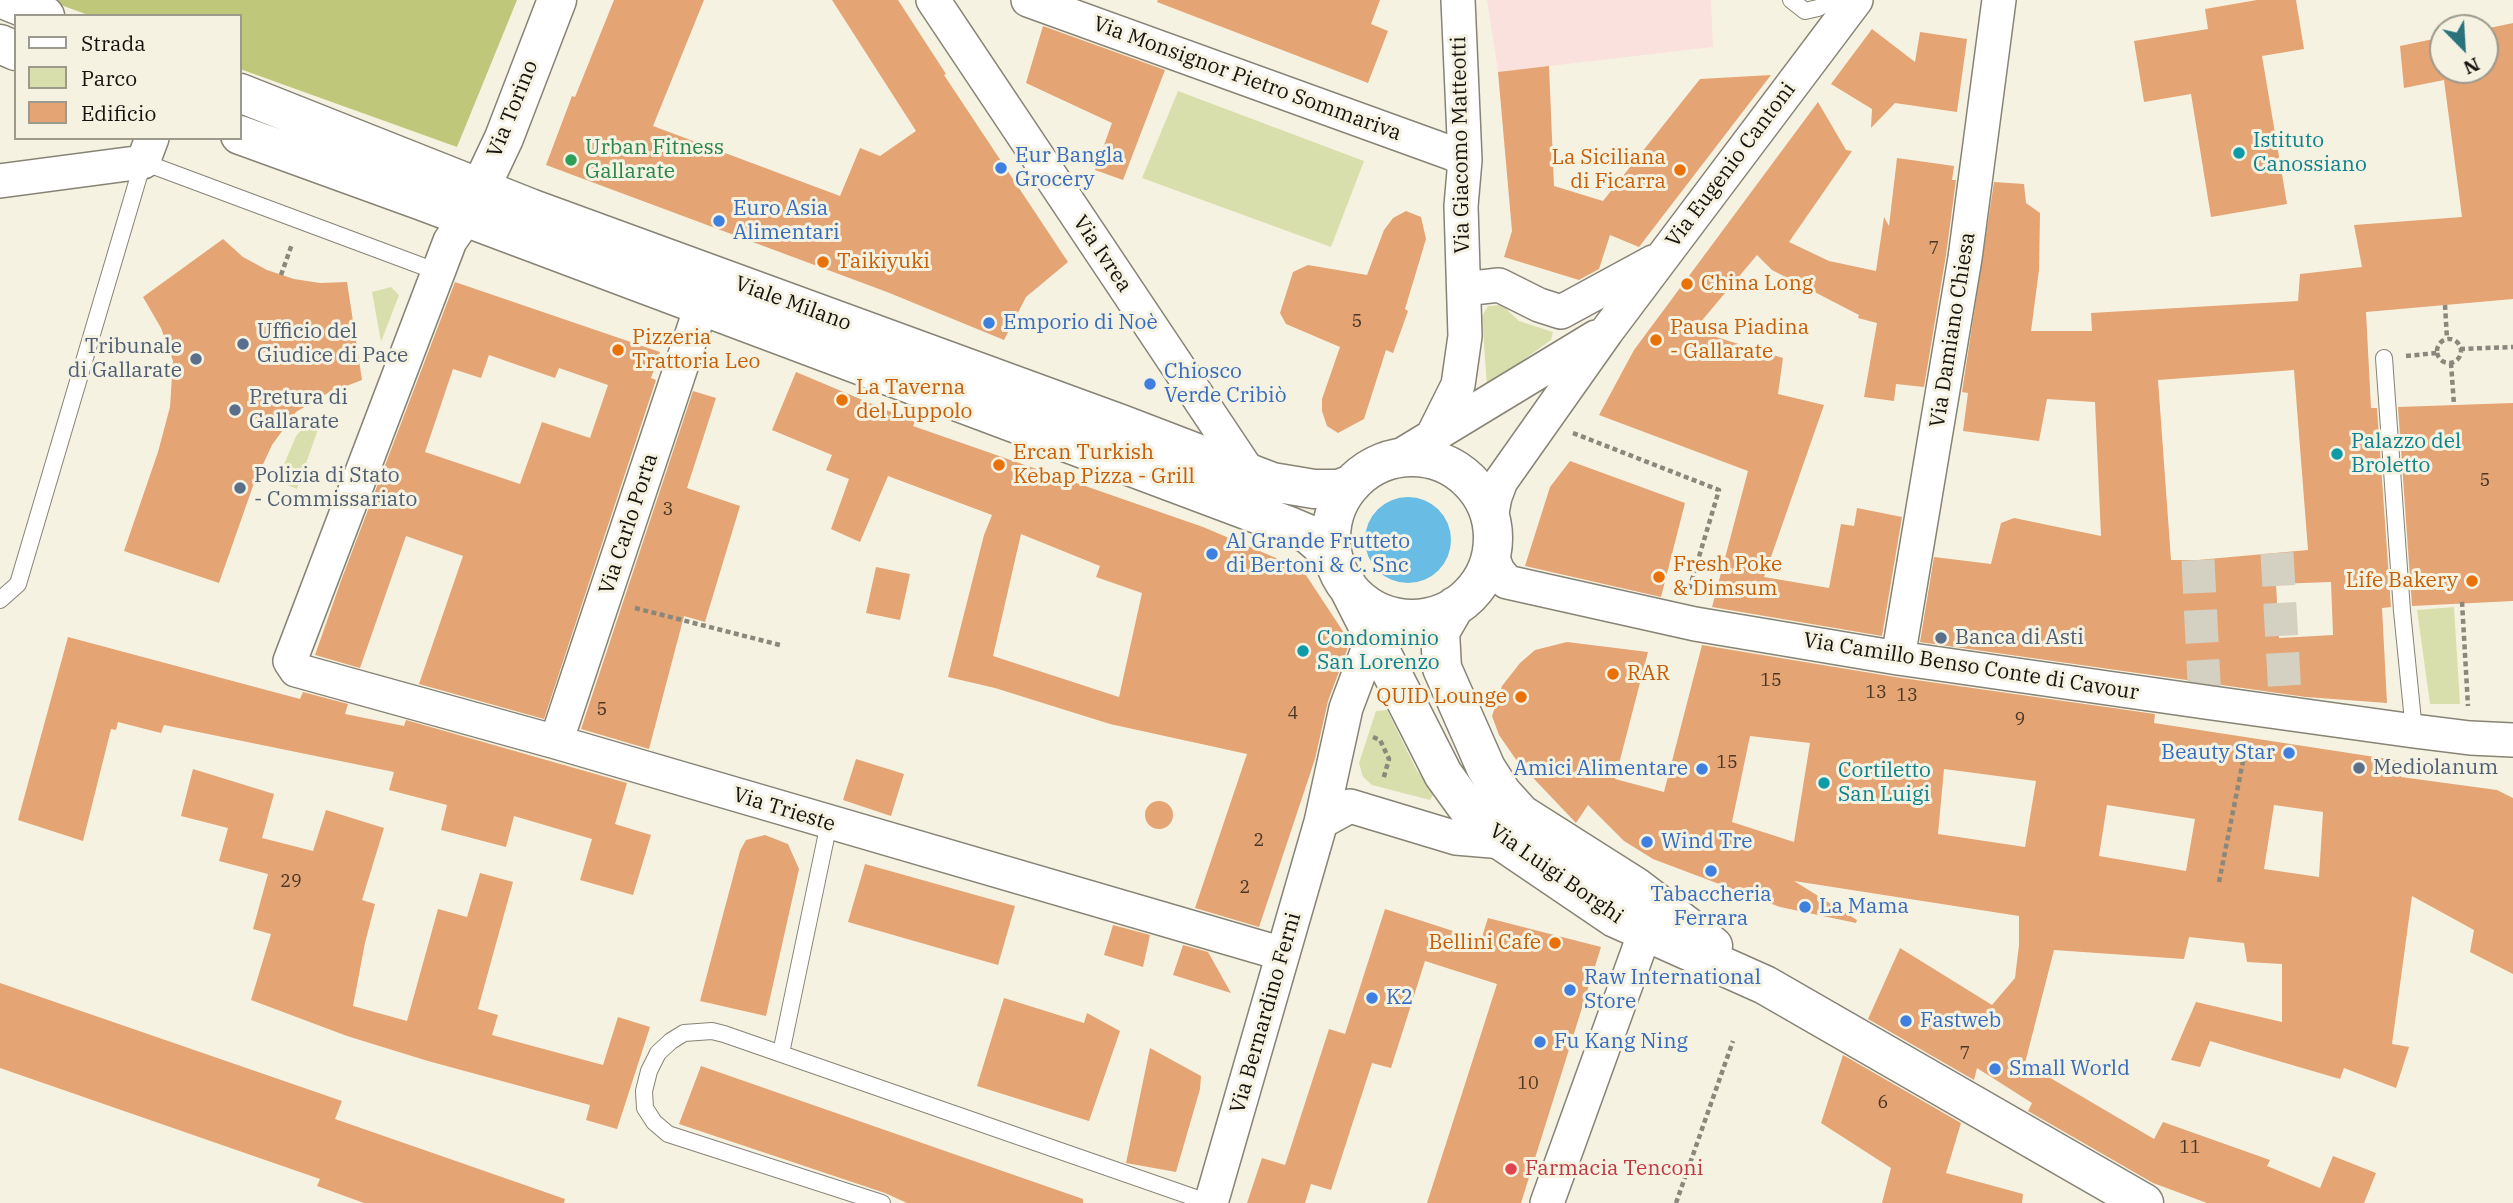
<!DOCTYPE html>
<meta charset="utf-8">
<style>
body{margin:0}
#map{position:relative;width:2513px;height:1203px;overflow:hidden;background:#f6f2e2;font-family:"IBM Plex Serif",serif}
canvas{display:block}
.legend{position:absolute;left:14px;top:14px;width:228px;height:126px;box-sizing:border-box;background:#f6f2e2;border:2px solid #9c998d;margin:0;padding:9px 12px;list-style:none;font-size:21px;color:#15130e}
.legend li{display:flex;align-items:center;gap:14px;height:35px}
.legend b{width:35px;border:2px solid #9c998d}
.north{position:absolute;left:2429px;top:14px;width:70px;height:70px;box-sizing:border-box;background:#f6f2e2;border:2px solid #9c998d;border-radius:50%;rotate:156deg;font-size:19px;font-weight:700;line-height:28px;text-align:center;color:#15130e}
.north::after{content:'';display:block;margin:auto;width:24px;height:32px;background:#2a727c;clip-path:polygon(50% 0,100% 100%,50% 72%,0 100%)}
</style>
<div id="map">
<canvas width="2513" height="1203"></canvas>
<ul class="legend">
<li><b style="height:9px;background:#fff"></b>Strada</li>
<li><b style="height:19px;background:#d9dfac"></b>Parco</li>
<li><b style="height:19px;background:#e4a473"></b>Edificio</li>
</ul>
<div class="north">N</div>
</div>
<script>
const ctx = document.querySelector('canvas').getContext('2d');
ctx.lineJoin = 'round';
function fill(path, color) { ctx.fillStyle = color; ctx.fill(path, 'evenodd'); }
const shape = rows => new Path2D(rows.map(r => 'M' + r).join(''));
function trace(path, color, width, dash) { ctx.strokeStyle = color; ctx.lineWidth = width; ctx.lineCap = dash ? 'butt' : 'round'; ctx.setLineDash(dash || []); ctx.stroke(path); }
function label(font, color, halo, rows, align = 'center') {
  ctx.font = font + ' "IBM Plex Serif",serif'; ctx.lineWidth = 6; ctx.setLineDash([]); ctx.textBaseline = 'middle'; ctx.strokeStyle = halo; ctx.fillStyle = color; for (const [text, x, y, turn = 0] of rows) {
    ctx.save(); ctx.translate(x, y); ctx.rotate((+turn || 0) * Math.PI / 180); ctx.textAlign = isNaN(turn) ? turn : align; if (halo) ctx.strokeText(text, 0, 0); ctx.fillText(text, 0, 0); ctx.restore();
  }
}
fill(shape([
 [1487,0,1711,0,1713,47,1498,72]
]), '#fbe1dd');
fill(shape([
 [1178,91,1364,161,1331,247,1142,178],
 [391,287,399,295,381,342,372,292],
 [1502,305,1519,321,1553,332,1551,340,1487,386,1482,316,1488,306],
 [322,418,297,489,277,481,296,436,307,424],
 [2454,607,2460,704,2430,704,2417,610],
 [1387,710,1417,771,1435,791,1430,800,1372,785,1363,777,1359,763,1376,711]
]), '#d9dfac');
fill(shape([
 [47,0,517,0,457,147,240,69,240,16,91,16]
]), '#bfc77a');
fill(shape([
 '1365 540a43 43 0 1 1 86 0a43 43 0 1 1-86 0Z'
]), '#69bce4');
fill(shape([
 [614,0,704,0,653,126,840,196,860,148,880,156,916,131,832,0,898,0,946,74,944,75,1068,262,1026,297,1004,340,887,292,546,165,572,96,575,97],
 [1158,0,1380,0,1371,24,1388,31,1368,83,1157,2],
 [2257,0,2296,0,2304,49,2262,56,2287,204,2211,217,2191,94,2144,102,2134,41,2208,29,2205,9],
 [2513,23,2513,299,2366,312,2371,408,2377,408,2391,607,2382,608,2387,703,2306,697,1920,642,1934,557,1991,564,2001,523,2014,518,2101,536,2095,402,2047,399,2039,441,1963,431,1968,393,1962,392,1994,182,2024,184,2026,203,2040,213,2039,270,2031,331,2092,331,2091,313,2298,301,2300,274,2362,267,2354,225,2462,217,2444,80,2404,88,2400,46,2443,37,2443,70,2485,70,2485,29],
 [2294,370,2308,550,2198,560,2171,560,2158,380],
 [2331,582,2333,635,2279,638,2276,584],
 [1043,26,1165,70,1123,180,1095,170,1112,123,1026,83],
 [1872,29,1915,62,1920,32,1967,39,1957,112,1895,103,1871,128,1872,109,1831,84],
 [1549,66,1554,186,1603,201,1700,79,1771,75,1639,247,1610,235,1599,269,1579,280,1504,257,1512,231,1498,72],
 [1818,102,1846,150,1852,151,1789,242,1829,261,1876,271,1884,217,1889,226,1897,158,1954,166,1952,180,1956,180,1946,255,1924,387,1896,384,1894,401,1864,397,1877,323,1858,318,1859,315,1772,270,1757,255,1694,330,1783,358,1778,394,1824,405,1764,577,1829,588,1841,524,1854,526,1857,508,1902,517,1882,636,1712,607,1748,471,1599,415,1634,350],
 [1406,211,1421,217,1426,239,1405,309,1408,311,1393,353,1386,350,1364,419,1338,433,1327,426,1322,411,1322,399,1340,347,1286,324,1280,313,1293,272,1308,265,1367,275,1384,230,1393,218],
 [223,239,243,257,267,270,294,279,320,283,347,282,362,380,328,393,296,412,272,445,253,486,219,583,124,551,158,452,170,407,173,361,161,328,143,297],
 [455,282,660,352,651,378,656,380,544,719,419,684,463,556,406,536,360,668,315,655,342,578],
 [489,355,555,378,559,368,608,385,590,438,542,422,520,484,425,452,453,369,481,378],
 [796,372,915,422,913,426,1203,527,1302,569,1350,642,1328,701,1315,759,1259,927,1195,908,1247,754,1110,724,995,688,948,677,984,535,992,515,888,476,860,542,831,529,849,479,826,470,832,455,772,430],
 [1021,534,1100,566,1096,577,1142,593,1119,697,993,656],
 [693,391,716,398,687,488,740,506,705,622,684,616,649,749,581,729],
 [2513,403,2513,601,2412,606,2398,407],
 [1570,461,1685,503,1661,597,1525,566,1550,487],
 [876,567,910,574,900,620,866,613],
 [68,637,300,699,303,692,348,704,345,714,404,726,406,720,627,783,615,824,651,835,633,895,580,880,592,839,514,816,506,847,441,830,447,805,389,790,394,772,164,725,161,733,118,722,116,730,111,729,83,841,18,820],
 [1567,642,1648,652,1615,779,1664,792,1702,645,1895,677,2155,714,2154,723,2401,761,2401,777,2497,790,2513,798,2513,974,2470,952,2474,930,2412,896,2392,1044,2409,1047,2396,1088,2344,1068,2340,1079,2210,1041,2200,1067,2171,1060,2196,1002,2282,1022,2282,964,2247,962,2244,943,2189,937,2184,959,2054,950,2025,1063,2154,1139,2163,1122,2270,1160,2267,1166,2320,1188,2333,1156,2376,1173,2364,1203,2207,1203,2153,1183,2028,1111,2032,1103,1977,1068,1974,1080,1868,1019,1900,948,1992,1005,2015,978,2019,945,2019,916,1794,881,1857,920,1856,923,1780,907,1653,859,1624,841,1588,805,1576,823,1517,761,1499,735,1492,716,1502,686,1520,663,1535,650],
 [1750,736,1810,743,1794,842,1732,822],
 [1944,769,2036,781,2025,847,1938,834],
 [2107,805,2195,819,2186,871,2099,856],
 [2274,805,2323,812,2319,877,2264,869],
 [856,759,904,774,891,816,843,800],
 [193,769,274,794,262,838,313,851,326,810,384,828,362,900,375,904,365,943,353,1006,407,1021,438,909,467,917,480,873,513,882,478,1009,498,1015,492,1035,603,1065,618,1017,650,1027,617,1129,586,1120,590,1105,428,1061,347,1036,251,1000,271,934,253,929,268,874,219,861,228,828,181,816],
 '1145 815a14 14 0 1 1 28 0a14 14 0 1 1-28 0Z',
 [765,835,788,844,799,869,766,1016,700,1001,740,851,746,840],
 [865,864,1015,906,998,965,848,922],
 [1385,909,1481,940,1488,918,1601,947,1521,1203,1427,1203,1497,984,1425,961,1391,1068,1372,1063,1331,1190,1311,1184,1305,1203,1247,1203,1262,1158,1285,1165,1329,1029,1345,1034],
 [1113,925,1150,935,1143,967,1104,955],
 [1183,945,1208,952,1231,993,1173,975],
 [0,983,342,1101,335,1119,565,1199,564,1203,364,1203,317,1186,320,1179,0,1068],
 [1004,998,1084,1023,1087,1013,1120,1031,1089,1121,977,1086],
 [1150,1048,1201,1076,1200,1089,1176,1172,1126,1163],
 [1843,1055,1961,1123,1946,1173,2023,1194,2022,1203,1882,1203,1891,1168,1821,1123],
 [701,1066,1083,1199,1083,1203,907,1203,885,1193,679,1124]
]), '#e4a473');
trace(shape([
 [2277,553,2286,714],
 [2198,560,2205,702]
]), '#d4d1c2', 33, [33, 17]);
const lane = shape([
 [1791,0,1805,11,1818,8,1833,0],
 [2384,358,2402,611,2414,731],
 [0,600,18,584,143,162,438,272],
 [781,1053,829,823],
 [882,1203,668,1134,654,1122,645,1108,644,1091,649,1071,658,1053,671,1041,684,1033,712,1031,724,1034,1210,1203]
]);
const street = shape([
 [933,0,1249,473],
 [1028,0,1451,153,1465,160],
 [0,181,143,162,152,138],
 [466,218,450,241,290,661,296,670,556,742,1283,954],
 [1464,289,1499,285,1539,305,1561,312,1653,262],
 [1432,437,1458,385,1465,336,1461,206,1465,160,1458,0],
 [1395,459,1596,337],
 [1491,518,1495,497,1501,481,1607,331,1856,0],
 [1491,554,1498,571,1507,582,1695,624,1898,658,2205,702,2414,731,2470,738,2513,740],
 [1898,658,1965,258,1999,0],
 [556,742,701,307],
 [1321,822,1350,806,1456,838,1503,842],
 [1211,1203,1321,822,1346,708,1373,636],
 [1547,1203,1645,932,1671,929]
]);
const secondary = shape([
 [5,0,45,16],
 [0,44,16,51],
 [240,93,530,208,1121,424,1272,482,1314,489,1339,489,1352,484],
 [240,135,422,201,1289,526,1308,534,1323,547,1335,562],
 [469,212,504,138,557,0],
 '1331 538a81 81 0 1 1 162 0a81 81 0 1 1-162 0Z',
 [1347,585,1443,774,1471,813,1503,842,1615,918,1765,985,2144,1203],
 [1455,606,1440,632,1442,668,1486,768,1502,793,1521,814,1636,887,1713,946]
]);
trace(lane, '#878375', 18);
trace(street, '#878375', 36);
trace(secondary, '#878375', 41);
trace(shape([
 [281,275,292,244],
 [2445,305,2447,339],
 '2437 351a12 12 0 1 1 24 0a12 12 0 1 1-24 0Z',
 [2460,349,2513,347],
 [2406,356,2437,353],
 [2451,363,2454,405],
 [1573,433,1719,490,1689,590],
 [2462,602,2468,706],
 [635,608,780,645],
 [1373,737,1380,740,1389,759,1383,780],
 [2219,882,2247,741],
 [1676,1203,1733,1041]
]), '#8a877c', 4.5, [5, 3.5]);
trace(lane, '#fff', 16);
trace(street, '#fff', 33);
trace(secondary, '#fff', 38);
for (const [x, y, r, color] of [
 [2239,153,7,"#0f9aa8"],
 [571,160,7,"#2e9e5b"],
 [1001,168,7,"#3f7fe0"],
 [1680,170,7,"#e8710a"],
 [719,221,7,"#3f7fe0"],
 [823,262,7,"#e8710a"],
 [1687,284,7,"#e8710a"],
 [989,323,7,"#3f7fe0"],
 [1656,340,7,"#e8710a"],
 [243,344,7,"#5c6f8a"],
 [618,350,7,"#e8710a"],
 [196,359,7,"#5c6f8a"],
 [1150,384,7,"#3f7fe0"],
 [842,400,7,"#e8710a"],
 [235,410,7,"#5c6f8a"],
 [2337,454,7,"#0f9aa8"],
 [999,465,7,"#e8710a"],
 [240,488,7,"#5c6f8a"],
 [1212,554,7,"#3f7fe0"],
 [1659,577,7,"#e8710a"],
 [2472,581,7,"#e8710a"],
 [1941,638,7,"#5c6f8a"],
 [1303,651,7,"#0f9aa8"],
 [1613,674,7,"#e8710a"],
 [1521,697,7,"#e8710a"],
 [2289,753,7,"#3f7fe0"],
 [2359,768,7,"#5c6f8a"],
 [1702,769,7,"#3f7fe0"],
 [1824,783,7,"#0f9aa8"],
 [1647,842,7,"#3f7fe0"],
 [1711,871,7,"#3f7fe0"],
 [1805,907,7,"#3f7fe0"],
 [1555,943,7,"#e8710a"],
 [1570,990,7,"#3f7fe0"],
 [1372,998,7,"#3f7fe0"],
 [1906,1021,7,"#3f7fe0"],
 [1540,1042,7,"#3f7fe0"],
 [1995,1069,7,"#3f7fe0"],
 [1511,1169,7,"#e0444e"]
]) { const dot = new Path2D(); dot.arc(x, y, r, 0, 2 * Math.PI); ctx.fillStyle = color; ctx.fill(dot); trace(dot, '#f6f2e2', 2.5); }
label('18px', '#493727', null, [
 ["7",1934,249],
 ["5",1357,322],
 ["5",2485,481],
 ["3",668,510],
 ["15",1771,681],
 ["13",1876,693],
 ["13",1907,696],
 ["5",602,710],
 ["4",1293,714],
 ["9",2020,720],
 ["15",1727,763],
 ["2",1259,841],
 ["29",291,882],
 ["2",1245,888],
 ["7",1965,1054],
 ["10",1528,1084],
 ["6",1883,1103],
 ["11",2190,1148]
]);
label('21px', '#15130e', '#f6f2e2', [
 ["Via Monsignor Pietro Sommariva",1247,79,20],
 ["Via Torino",513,109,-68],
 ["Via Giacomo Matteotti",1461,145,-91],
 ["Via Eugenio Cantoni",1731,165,-53],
 ["Via Ivrea",1102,254,56],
 ["Viale Milano",793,304,20],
 ["Via Damiano Chiesa",1953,330,-81],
 ["Via Carlo Porta",629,524,-72],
 ["Via Camillo Benso Conte di Cavour",1971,667,9],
 ["Via Trieste",784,810,17],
 ["Via Luigi Borghi",1556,874,35],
 ["Via Bernardino Ferni",1266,1013,-74]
]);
label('21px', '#0d838f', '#f6f2e2', [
 ["Istituto",2253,141],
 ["Canossiano",2253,165],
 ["Palazzo del",2351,442],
 ["Broletto",2351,466],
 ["Condominio",1317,639],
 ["San Lorenzo",1317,663],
 ["Cortiletto",1838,771],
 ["San Luigi",1838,795]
], 'left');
label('21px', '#27864d', '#f6f2e2', [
 ["Urban Fitness",585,148],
 ["Gallarate",585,172]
], 'left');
label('21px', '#366cbe', '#f6f2e2', [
 ["Eur Bangla",1015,156],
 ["Grocery",1015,180],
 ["Euro Asia",733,209],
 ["Alimentari",733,233],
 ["Emporio di Noè",1003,323],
 ["Chiosco",1164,372],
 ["Verde Cribiò",1164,396],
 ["Al Grande Frutteto",1226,542],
 ["di Bertoni & C. Snc",1226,566],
 ["Beauty Star",2275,753,"right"],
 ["Amici Alimentare",1688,769,"right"],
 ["Wind Tre",1661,842],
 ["Tabaccheria",1711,895,"center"],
 ["Ferrara",1711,919,"center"],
 ["La Mama",1819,907],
 ["Raw International",1584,978],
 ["Store",1584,1002],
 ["K2",1386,998],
 ["Fastweb",1920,1021],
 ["Fu Kang Ning",1554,1042],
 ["Small World",2009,1069]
], 'left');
label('21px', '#c56008', '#f6f2e2', [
 ["La Siciliana",1666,158,"right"],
 ["di Ficarra",1666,182,"right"],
 ["Taikiyuki",837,262],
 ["China Long",1701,284],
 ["Pausa Piadina",1670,328],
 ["- Gallarate",1670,352],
 ["Pizzeria",632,338],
 ["Trattoria Leo",632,362],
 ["La Taverna",856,388],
 ["del Luppolo",856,412],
 ["Ercan Turkish",1013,453],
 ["Kebap Pizza - Grill",1013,477],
 ["Fresh Poke",1673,565],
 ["& Dimsum",1673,589],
 ["Life Bakery",2458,581,"right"],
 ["RAR",1627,674],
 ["QUID Lounge",1507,697,"right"],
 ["Bellini Cafe",1541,943,"right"]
], 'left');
label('21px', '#4e5e75', '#f6f2e2', [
 ["Ufficio del",257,332],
 ["Giudice di Pace",257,356],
 ["Tribunale",182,347,"right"],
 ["di Gallarate",182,371,"right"],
 ["Pretura di",249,398],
 ["Gallarate",249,422],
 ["Polizia di Stato",254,476],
 ["- Commissariato",254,500],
 ["Banca di Asti",1955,638],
 ["Mediolanum",2373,768]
], 'left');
label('21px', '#be3a42', '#f6f2e2', [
 ["Farmacia Tenconi",1525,1169]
], 'left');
</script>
